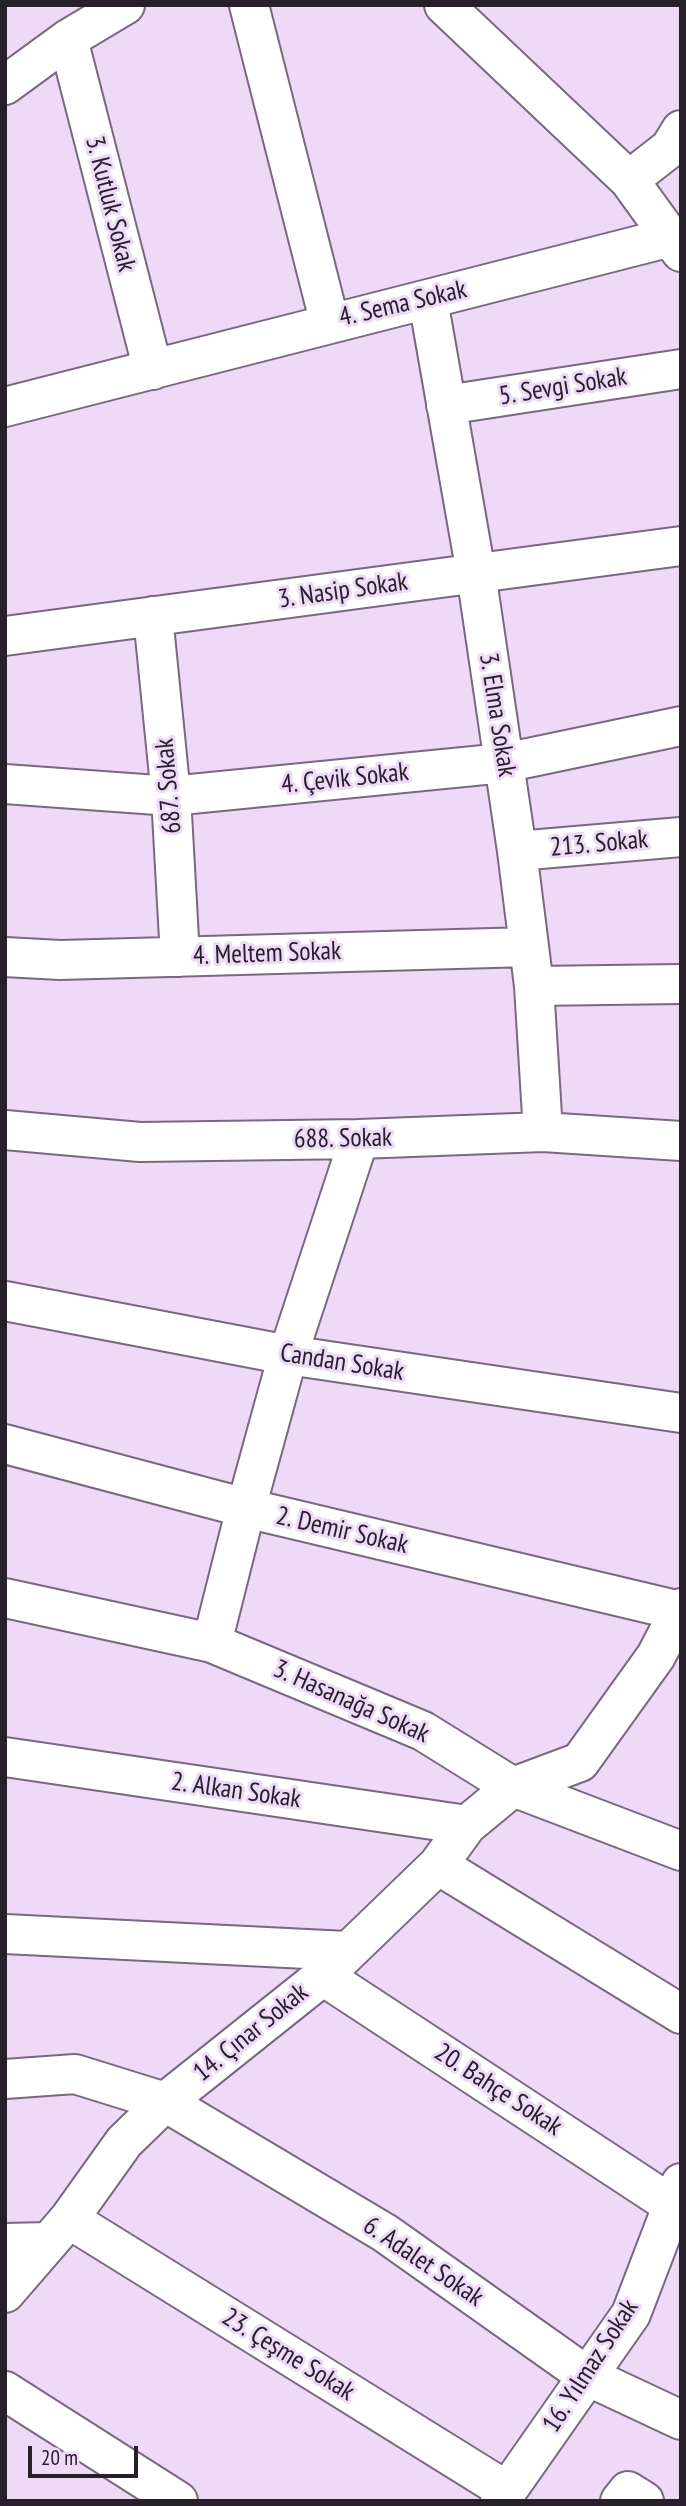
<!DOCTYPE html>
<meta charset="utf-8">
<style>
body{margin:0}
#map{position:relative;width:686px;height:2506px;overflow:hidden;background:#eed9f6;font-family:"PT Sans Narrow",sans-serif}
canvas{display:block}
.frame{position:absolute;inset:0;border:7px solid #27202a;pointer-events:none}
.scale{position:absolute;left:28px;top:2446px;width:110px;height:32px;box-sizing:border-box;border:4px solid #27202a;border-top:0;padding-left:9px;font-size:21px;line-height:24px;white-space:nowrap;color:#27202a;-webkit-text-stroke:5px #eed9f6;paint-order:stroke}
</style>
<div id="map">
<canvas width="686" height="2506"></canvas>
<div class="frame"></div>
<div class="scale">20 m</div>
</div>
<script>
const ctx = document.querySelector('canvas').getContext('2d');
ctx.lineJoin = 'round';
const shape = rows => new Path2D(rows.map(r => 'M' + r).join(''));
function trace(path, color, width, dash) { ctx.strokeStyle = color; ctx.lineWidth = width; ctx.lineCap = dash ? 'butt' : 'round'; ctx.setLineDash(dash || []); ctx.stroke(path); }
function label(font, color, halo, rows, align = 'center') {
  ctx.font = font + ' "PT Sans Narrow",sans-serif'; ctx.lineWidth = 6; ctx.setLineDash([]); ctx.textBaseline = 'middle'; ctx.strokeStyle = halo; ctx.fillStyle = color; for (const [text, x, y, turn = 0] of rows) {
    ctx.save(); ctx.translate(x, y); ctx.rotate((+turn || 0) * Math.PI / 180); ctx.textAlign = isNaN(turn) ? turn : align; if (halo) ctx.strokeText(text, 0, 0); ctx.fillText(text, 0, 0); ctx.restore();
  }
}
const minor = shape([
 [249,5,330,324,671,237],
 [444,5,629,180,681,252],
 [68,39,153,370],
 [5,85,68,39,125,5],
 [629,180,670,148,681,130],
 [428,300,476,573,517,851,534,986,543,1132],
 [446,405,681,369],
 [5,407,330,324],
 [153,616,171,796,180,957],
 [5,636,681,546],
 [5,784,171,796,504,763,681,726],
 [517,851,681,837],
 [5,957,60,960,529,947],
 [534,986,681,984],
 [5,1130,140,1142,359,1139,543,1132,681,1141],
 [5,1301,288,1355,681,1413],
 [5,1444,246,1508,680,1611],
 [5,1598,212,1643,423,1731,513,1787,681,1851],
 [212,1643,246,1508,288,1355,359,1139],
 [5,1757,467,1825],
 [438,1865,681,2014],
 [5,1934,347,1951],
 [323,1976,672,2205],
 [5,2079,75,2074,165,2102,385,2233,587,2376,681,2420],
 [69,2219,507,2491],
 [5,2243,49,2242],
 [5,2293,69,2219,124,2142,165,2102,323,1976,438,1865,467,1825,513,1787,580,1762,656,1656,681,1608],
 [5,2391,178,2501],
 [500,2501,631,2314,681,2183],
 [620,2501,628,2491,644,2501]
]);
trace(minor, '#7a6780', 42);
trace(minor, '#fff', 38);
label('26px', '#27202a', '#eed9f6', [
 ["3. Kutluk Sokak",110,204,76],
 ["4. Sema Sokak",403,304,-13],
 ["5. Sevgi Sokak",563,387,-9],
 ["3. Nasip Sokak",343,591,-8],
 ["3. Elma Sokak",497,715,81],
 ["4. Çevik Sokak",345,779,-6],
 ["687. Sokak",169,786,-95],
 ["213. Sokak",599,844,-5],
 ["4. Meltem Sokak",267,954,-2],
 ["688. Sokak",343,1139,-1],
 ["Candan Sokak",342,1363,9],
 ["2. Demir Sokak",342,1531,13],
 ["3. Hasanağa Sokak",351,1702,24],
 ["2. Alkan Sokak",236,1791,8],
 ["14. Çınar Sokak",251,2033,-39],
 ["20. Bahçe Sokak",498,2090,33],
 ["6. Adalet Sokak",423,2262,34],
 ["23. Çeşme Sokak",288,2355,32],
 ["16. Yılmaz Sokak",591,2366,-57]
]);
</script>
